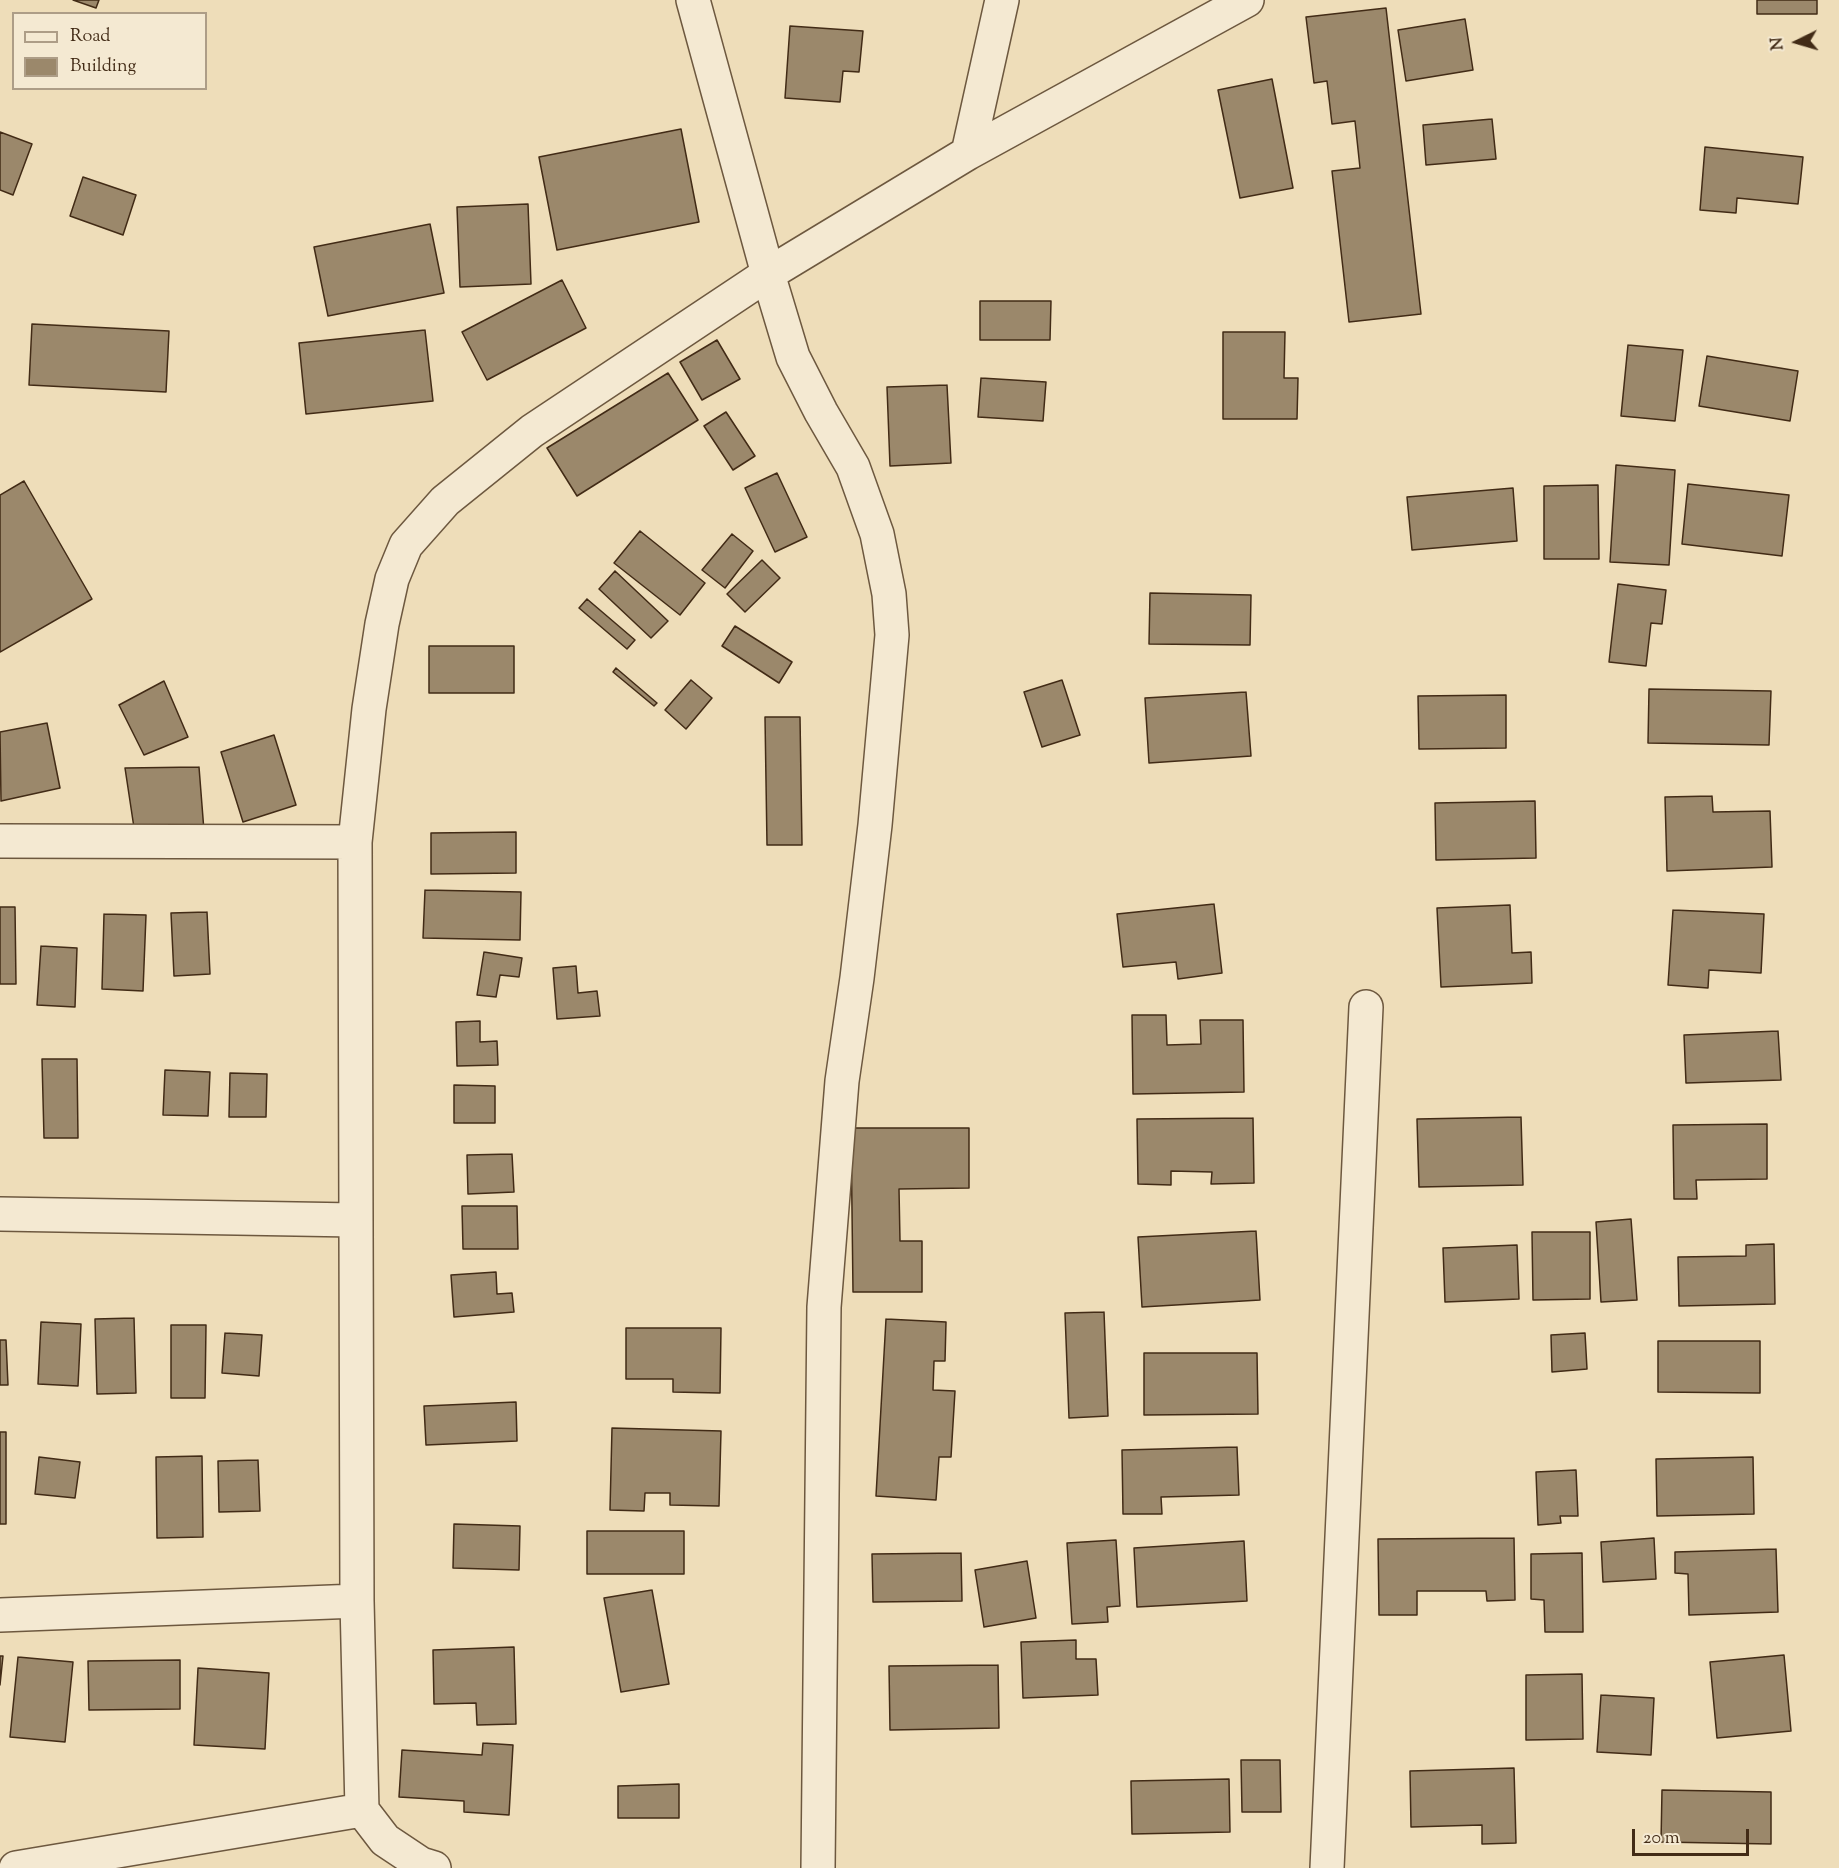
<!DOCTYPE html>
<style>
body{margin:0}
#map{position:relative;width:1839px;height:1868px;overflow:hidden;background:#eeddb9;font-family:"Sorts Mill Goudy",serif}
canvas{display:block}
.legend{position:absolute;left:12px;top:12px;width:195px;height:78px;box-sizing:border-box;background:#f4e9d2;border:2px solid #ad9d87;margin:0;padding:8px 10px;list-style:none;font-size:18px;color:#422b16}
.legend li{display:flex;align-items:center;gap:12px;height:30px}
.legend b{width:30px;border:2px solid #ad9d87}
.north{position:absolute;left:1767px;top:12px;width:60px;height:60px;-webkit-text-stroke:4px #f4e9d2;paint-order:stroke;rotate:265deg;font-size:16px;font-weight:700;line-height:24px;text-align:center;color:#422b16}
.north::after{content:'';display:block;margin:auto;width:21px;height:27px;background:#422b16;clip-path:polygon(50% 0,100% 100%,50% 72%,0 100%)}
.scale{position:absolute;left:1632px;top:1829px;width:117px;height:27px;box-sizing:border-box;border:3px solid #422b16;border-top:0;padding-left:8px;font-size:18px;line-height:21px;white-space:nowrap;color:#422b16;-webkit-text-stroke:4px #f4e9d2;paint-order:stroke}
</style>
<div id="map">
<canvas width="1839" height="1868"></canvas>
<ul class="legend">
<li><b style="height:8px;background:#f4e9d2"></b>Road</li>
<li><b style="height:16px;background:#9b886b"></b>Building</li>
</ul>
<div class="north">N</div>
<div class="scale">20 m</div>
</div>
<script>
const ctx = document.querySelector('canvas').getContext('2d');
ctx.lineJoin = 'round';
function fill(path, color) { ctx.fillStyle = color; ctx.fill(path, 'evenodd'); }
const shape = rows => new Path2D(rows.map(r => 'M' + r).join(''));
function trace(path, color, width, dash) { ctx.strokeStyle = color; ctx.lineWidth = width; ctx.lineCap = dash ? 'butt' : 'round'; ctx.setLineDash(dash || []); ctx.stroke(path); }
const building = shape([
 [73,0,99,0,96,8,73,0],
 [1757,0,1817,0,1817,14,1757,14,1757,0],
 [1386,8,1421,314,1349,322,1332,171,1360,168,1355,121,1332,124,1327,81,1314,83,1306,17,1386,8],
 [1465,19,1473,70,1406,81,1398,30,1465,19],
 [790,26,863,31,859,72,843,71,840,102,785,98,790,26],
 [1272,79,1293,188,1240,198,1218,90,1272,79],
 [1492,119,1496,159,1426,165,1423,125,1492,119],
 [681,129,699,222,557,250,539,157,681,129],
 [0,132,32,144,13,195,0,190,0,132],
 [1705,147,1803,157,1798,204,1737,198,1736,213,1700,210,1705,147],
 [83,177,136,195,123,235,70,216,83,177],
 [528,204,531,284,460,287,457,207,528,204],
 [430,224,444,293,328,316,314,247,430,224],
 [562,280,586,328,487,380,462,332,562,280],
 [980,301,1051,301,1050,340,980,340,980,301],
 [32,324,169,331,166,392,29,385,32,324],
 [425,330,433,401,306,414,299,343,425,330],
 [1223,332,1285,332,1284,378,1298,378,1297,419,1223,419,1223,332],
 [717,340,740,379,702,400,680,362,717,340],
 [1628,345,1683,350,1675,421,1621,416,1628,345],
 [1707,356,1798,371,1790,421,1699,406,1707,356],
 [668,373,698,420,577,496,547,448,668,373],
 [981,378,1046,382,1043,421,978,417,981,378],
 [947,385,951,463,890,466,887,387,947,385],
 [726,412,755,456,733,470,704,426,726,412],
 [1616,465,1675,470,1669,565,1610,562,1616,465],
 [777,473,807,537,775,552,745,488,777,473],
 [24,481,92,599,0,652,0,495,24,481],
 [1688,484,1789,495,1782,556,1682,544,1688,484],
 [1598,485,1599,559,1544,559,1544,486,1598,485],
 [1513,488,1517,541,1412,550,1407,497,1513,488],
 [640,531,705,583,680,615,614,563,640,531],
 [732,534,753,551,725,588,702,570,732,534],
 [762,560,780,578,745,612,727,594,762,560],
 [615,571,668,621,651,638,599,589,615,571],
 [1618,584,1666,590,1662,624,1651,623,1646,666,1609,662,1618,584],
 [1150,593,1251,595,1250,645,1149,644,1150,593],
 [587,599,635,640,627,649,579,608,587,599],
 [735,626,792,662,779,683,722,646,735,626],
 [429,646,514,646,514,693,429,693,429,646],
 [616,668,657,703,654,706,613,672,616,668],
 [691,680,712,698,686,729,665,710,691,680],
 [1062,680,1080,735,1042,747,1024,692,1062,680],
 [164,681,188,737,144,755,119,705,164,681],
 [1649,689,1771,691,1769,745,1648,743,1649,689],
 [1246,692,1251,756,1149,763,1145,698,1246,692],
 [1506,695,1506,748,1419,749,1418,696,1506,695],
 [765,717,800,717,802,845,767,845,765,717],
 [47,723,60,788,1,801,0,732,47,723],
 [274,735,296,805,243,822,221,752,274,735],
 [199,767,204,831,136,841,125,768,199,767],
 [1712,796,1713,812,1770,811,1772,867,1667,871,1665,797,1712,796],
 [1535,801,1536,858,1436,860,1435,803,1535,801],
 [516,832,516,873,431,874,431,833,516,832],
 [425,890,521,892,520,940,423,938,425,890],
 [1214,904,1222,973,1178,979,1176,962,1123,967,1117,914,1214,904],
 [1510,905,1512,953,1531,952,1532,983,1441,987,1437,908,1510,905],
 [0,907,15,907,16,984,0,984,0,907],
 [1673,910,1764,914,1761,973,1709,970,1708,988,1668,985,1673,910],
 [207,912,210,974,174,976,171,913,207,912],
 [104,914,146,915,143,991,102,989,104,914],
 [41,946,77,948,75,1007,37,1005,41,946],
 [484,952,522,958,519,977,500,975,496,997,477,995,484,952],
 [576,966,578,993,597,991,600,1016,557,1019,553,968,576,966],
 [1132,1015,1166,1015,1167,1045,1201,1044,1200,1020,1243,1020,1244,1092,1133,1094,1132,1015],
 [480,1021,480,1042,497,1041,498,1065,457,1066,456,1022,480,1021],
 [1778,1031,1781,1080,1686,1083,1684,1035,1778,1031],
 [42,1059,77,1059,78,1138,44,1138,42,1059],
 [165,1070,210,1072,208,1116,163,1115,165,1070],
 [230,1073,267,1074,266,1117,229,1117,230,1073],
 [454,1085,495,1086,495,1123,454,1123,454,1085],
 [1521,1117,1523,1185,1419,1187,1417,1119,1521,1117],
 [1253,1118,1254,1183,1211,1184,1212,1172,1171,1171,1171,1185,1138,1184,1137,1119,1253,1118],
 [1767,1124,1767,1179,1696,1180,1697,1199,1674,1199,1673,1125,1767,1124],
 [851,1128,969,1128,969,1188,899,1189,900,1241,922,1241,922,1292,853,1292,851,1128],
 [512,1154,514,1192,468,1194,467,1155,512,1154],
 [462,1206,517,1206,518,1249,463,1249,462,1206],
 [1631,1219,1637,1300,1601,1302,1596,1222,1631,1219],
 [1256,1231,1260,1300,1142,1307,1138,1237,1256,1231],
 [1532,1232,1590,1232,1590,1299,1533,1300,1532,1232],
 [1774,1244,1775,1304,1679,1306,1678,1257,1746,1256,1746,1245,1774,1244],
 [1517,1245,1519,1299,1445,1302,1443,1248,1517,1245],
 [496,1272,497,1294,512,1293,514,1312,454,1317,451,1275,496,1272],
 [1104,1312,1108,1416,1069,1418,1065,1313,1104,1312],
 [134,1318,136,1393,97,1394,95,1319,134,1318],
 [886,1319,946,1322,945,1361,934,1361,933,1390,955,1391,951,1457,939,1457,936,1500,876,1496,886,1319],
 [41,1322,81,1324,78,1386,38,1384,41,1322],
 [171,1325,206,1325,205,1398,171,1398,171,1325],
 [626,1328,721,1328,720,1393,673,1392,673,1379,626,1379,626,1328],
 [225,1333,262,1335,259,1376,222,1373,225,1333],
 [1585,1333,1587,1369,1552,1372,1551,1335,1585,1333],
 [0,1340,6,1340,8,1385,0,1385,0,1340],
 [1658,1341,1760,1341,1760,1393,1658,1392,1658,1341],
 [1144,1353,1257,1353,1258,1414,1144,1415,1144,1353],
 [516,1402,517,1441,426,1445,424,1406,516,1402],
 [612,1428,721,1431,719,1506,670,1505,670,1493,645,1493,644,1511,610,1510,612,1428],
 [0,1432,6,1432,6,1524,0,1524,0,1432],
 [1237,1447,1239,1495,1161,1497,1162,1514,1123,1514,1122,1450,1237,1447],
 [202,1456,203,1537,157,1538,156,1457,202,1456],
 [39,1457,80,1462,75,1498,35,1494,39,1457],
 [1753,1457,1754,1514,1657,1516,1656,1459,1753,1457],
 [258,1460,260,1511,219,1512,218,1461,258,1460],
 [1576,1470,1578,1516,1560,1516,1561,1523,1538,1525,1536,1472,1576,1470],
 [454,1524,520,1526,519,1570,453,1568,454,1524],
 [587,1531,684,1531,684,1574,587,1574,587,1531],
 [1514,1538,1515,1600,1487,1601,1486,1591,1417,1591,1417,1615,1379,1615,1378,1539,1514,1538],
 [1654,1538,1656,1579,1603,1582,1601,1542,1654,1538],
 [1116,1540,1120,1606,1107,1607,1108,1622,1072,1624,1067,1543,1116,1540],
 [1244,1541,1247,1601,1137,1607,1134,1548,1244,1541],
 [1776,1549,1778,1612,1689,1615,1688,1574,1675,1573,1675,1552,1776,1549],
 [961,1553,962,1601,873,1602,872,1554,961,1553],
 [1582,1553,1583,1632,1545,1632,1544,1600,1531,1599,1531,1554,1582,1553],
 [1027,1561,1036,1618,984,1627,975,1570,1027,1561],
 [652,1590,669,1684,621,1692,604,1598,652,1590],
 [1076,1640,1076,1659,1096,1659,1098,1695,1023,1698,1021,1642,1076,1640],
 [514,1647,516,1724,477,1725,476,1703,434,1704,433,1650,514,1647],
 [1784,1655,1791,1731,1717,1738,1710,1662,1784,1655],
 [0,1656,3,1656,0,1685,0,1656],
 [18,1657,73,1662,65,1742,10,1737,18,1657],
 [180,1660,180,1709,89,1710,88,1661,180,1660],
 [998,1665,999,1728,890,1730,889,1666,998,1665],
 [198,1668,269,1673,265,1749,194,1745,198,1668],
 [1582,1674,1583,1739,1526,1740,1526,1675,1582,1674],
 [1601,1695,1654,1698,1651,1755,1597,1752,1601,1695],
 [483,1743,513,1745,509,1815,464,1812,464,1801,399,1797,402,1750,482,1755,483,1743],
 [1241,1760,1280,1760,1281,1812,1242,1812,1241,1760],
 [1514,1768,1516,1843,1482,1844,1482,1825,1411,1827,1410,1771,1514,1768],
 [1229,1779,1230,1832,1132,1834,1131,1781,1229,1779],
 [679,1784,679,1818,618,1818,618,1786,679,1784],
 [1662,1790,1771,1792,1771,1844,1661,1842,1662,1790]
]);
fill(building, '#9b886b');
trace(building, '#422b16', 1.5);
const minor = shape([
 [693,0,768,274,793,357,821,412,853,467,877,534,889,594,892,635,875,825,857,978,842,1081,824,1307,818,1868],
 [968,153,1002,0],
 [0,841,355,842],
 [0,1214,355,1220],
 [0,1615,357,1601],
 [16,1868,362,1810],
 [434,1868,421,1864,385,1840,362,1810,357,1601,355,842,369,709,382,624,392,579,406,545,445,501,532,431,768,274,968,153,1247,0],
 [1327,1868,1366,1007]
]);
trace(minor, '#6d583f', 36);
trace(minor, '#f4e9d2', 33);
</script>
